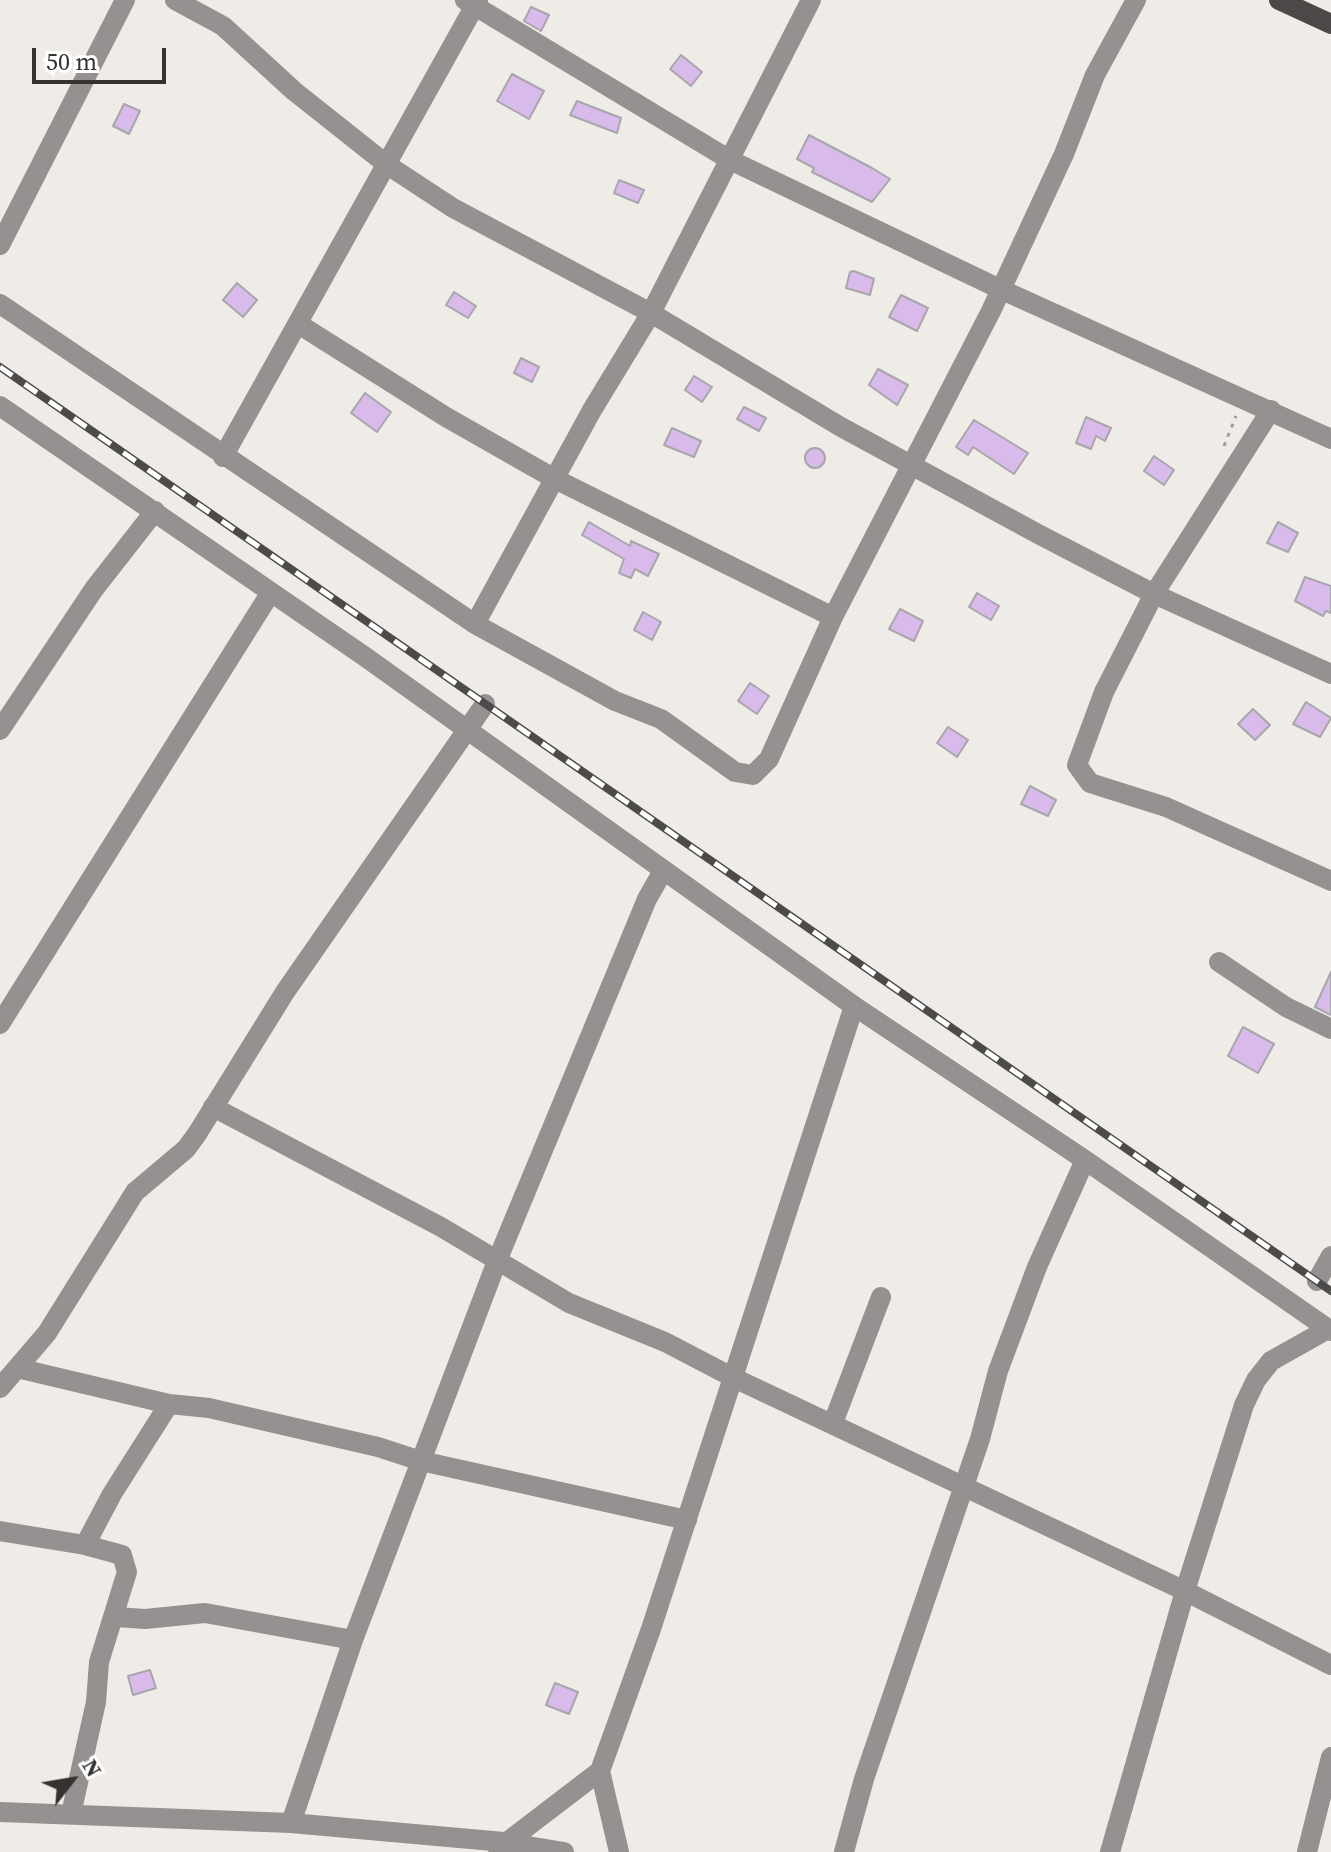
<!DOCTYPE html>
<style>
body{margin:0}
#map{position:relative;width:1331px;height:1852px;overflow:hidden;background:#efebe6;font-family:"Source Serif 4",serif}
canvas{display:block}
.north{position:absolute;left:32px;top:1740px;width:80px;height:80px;-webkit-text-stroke:6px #fff;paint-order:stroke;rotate:59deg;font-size:22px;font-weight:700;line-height:32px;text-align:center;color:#343331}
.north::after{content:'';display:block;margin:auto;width:28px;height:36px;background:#343331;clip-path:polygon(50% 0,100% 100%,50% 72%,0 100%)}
.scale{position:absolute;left:32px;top:48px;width:134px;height:36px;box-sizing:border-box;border:4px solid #343331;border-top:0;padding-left:10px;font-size:24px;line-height:28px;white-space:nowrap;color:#343331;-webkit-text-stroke:6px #fff;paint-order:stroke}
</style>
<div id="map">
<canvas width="1331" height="1852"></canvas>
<div class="north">N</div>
<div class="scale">50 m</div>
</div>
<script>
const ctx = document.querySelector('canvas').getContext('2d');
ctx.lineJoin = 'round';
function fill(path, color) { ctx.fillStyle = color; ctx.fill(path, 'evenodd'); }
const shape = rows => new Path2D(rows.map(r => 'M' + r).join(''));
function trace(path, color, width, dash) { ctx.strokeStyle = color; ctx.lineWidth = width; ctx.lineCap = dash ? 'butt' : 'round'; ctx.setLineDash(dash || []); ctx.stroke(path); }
const building = shape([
 [531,7,549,15,541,31,524,21,531,7],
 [681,55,702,72,691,86,670,69,681,55],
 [512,74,544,91,529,119,497,101,512,74],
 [577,101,621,118,617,133,570,115,577,101],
 [124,104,140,111,129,134,113,126,124,104],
 [809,135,872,168,890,179,872,202,812,172,814,168,797,159,809,135],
 [619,180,644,190,638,203,614,193,619,180],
 [854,271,874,279,870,295,846,288,850,272,854,271],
 [237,283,257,300,243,317,223,300,237,283],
 [454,292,476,306,468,318,446,305,454,292],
 [901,295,928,308,917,331,889,317,901,295],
 [521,358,539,367,532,382,514,373,521,358],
 [878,369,908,385,897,405,869,385,878,369],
 [694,376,712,387,702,402,685,390,694,376],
 [365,393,391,412,377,432,351,413,365,393],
 [744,407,766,418,759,431,737,419,744,407],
 [1086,417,1111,428,1105,441,1096,436,1091,449,1076,443,1086,417],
 [974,420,1028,453,1014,474,973,447,968,455,956,447,974,420],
 [672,428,701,441,694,457,664,445,672,428],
 '805 458a10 10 0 1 1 20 0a10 10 0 1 1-20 0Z',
 [1154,456,1174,470,1164,485,1144,471,1154,456],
 [589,522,630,546,631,541,659,554,648,576,635,569,631,578,619,573,624,559,582,535,589,522],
 [1278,522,1298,533,1288,552,1267,543,1278,522],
 [1305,577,1331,586,1331,613,1326,611,1323,616,1295,601,1305,577],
 [977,593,999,606,991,620,969,607,977,593],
 [900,609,923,621,914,641,889,629,900,609],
 [643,612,661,622,652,640,634,630,643,612],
 [750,683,769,696,757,714,738,701,750,683],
 [1306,702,1331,718,1320,737,1293,724,1306,702],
 [1253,709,1270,725,1255,740,1238,724,1253,709],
 [948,727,968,740,957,757,937,743,948,727],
 [1030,786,1056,800,1048,816,1021,804,1030,786],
 [1331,972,1331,1015,1315,1007,1331,972],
 [1243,1027,1274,1044,1258,1073,1228,1056,1243,1027],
 [150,1670,156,1688,133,1695,128,1676,150,1670],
 [555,1683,578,1692,569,1714,546,1705,555,1683]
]);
fill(building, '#d8baeb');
trace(building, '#a9a6ab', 2);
trace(shape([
 [1224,446,1236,416]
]), '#a19e9a', 3, [4, 6]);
trace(shape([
 [175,0,223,26,294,91,386,164,453,208,651,313,841,427,1040,535,1154,594,1331,674],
 [465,0,730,160,1000,289,1331,439],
 [0,245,125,0],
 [0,304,475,624,615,701,661,719,735,772,753,775,769,759,833,617,991,311,1064,154,1095,75,1136,0],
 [300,325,446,417,555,479,833,617],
 [0,406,364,656,854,1006,1085,1160,1331,1331],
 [1271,410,1154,594,1104,692,1077,765,1090,783,1166,807,1331,881],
 [223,457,478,0],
 [475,624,592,410,651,313,811,0],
 [0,730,94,589,155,511],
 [1219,962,1286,1007,1331,1029],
 [0,1024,271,592],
 [213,1107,441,1227,569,1303,665,1342,734,1378,1185,1591,1331,1665],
 [1317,1281,1331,1256],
 [17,1368,169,1404,209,1408,378,1447,421,1461,687,1520],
 [0,1388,47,1333,135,1192,186,1149,197,1134,285,992,485,704],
 [833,1423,881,1297],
 [0,1531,85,1545,112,1494,169,1404],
 [116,1617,145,1619,205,1613,353,1640],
 [0,1812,291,1823,504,1842,564,1852],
 [71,1814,96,1702,99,1662,127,1572,122,1555,85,1545],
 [291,1823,353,1640,497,1261,647,899,663,871],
 [498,1849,600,1771],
 [619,1852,600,1771,651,1629,854,1006],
 [844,1852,864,1779,980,1439,998,1371,1037,1267,1085,1160],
 [1110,1852,1185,1591,1244,1405,1256,1380,1271,1361,1328,1329],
 [1307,1852,1331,1757]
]), '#949190', 20);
trace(shape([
 [1279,0,1331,24]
]), '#4d4847', 20);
const rail = shape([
 [0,367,1331,1291]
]);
trace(rail, '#4d4b49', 8);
trace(rail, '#fff', 5, [15]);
</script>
